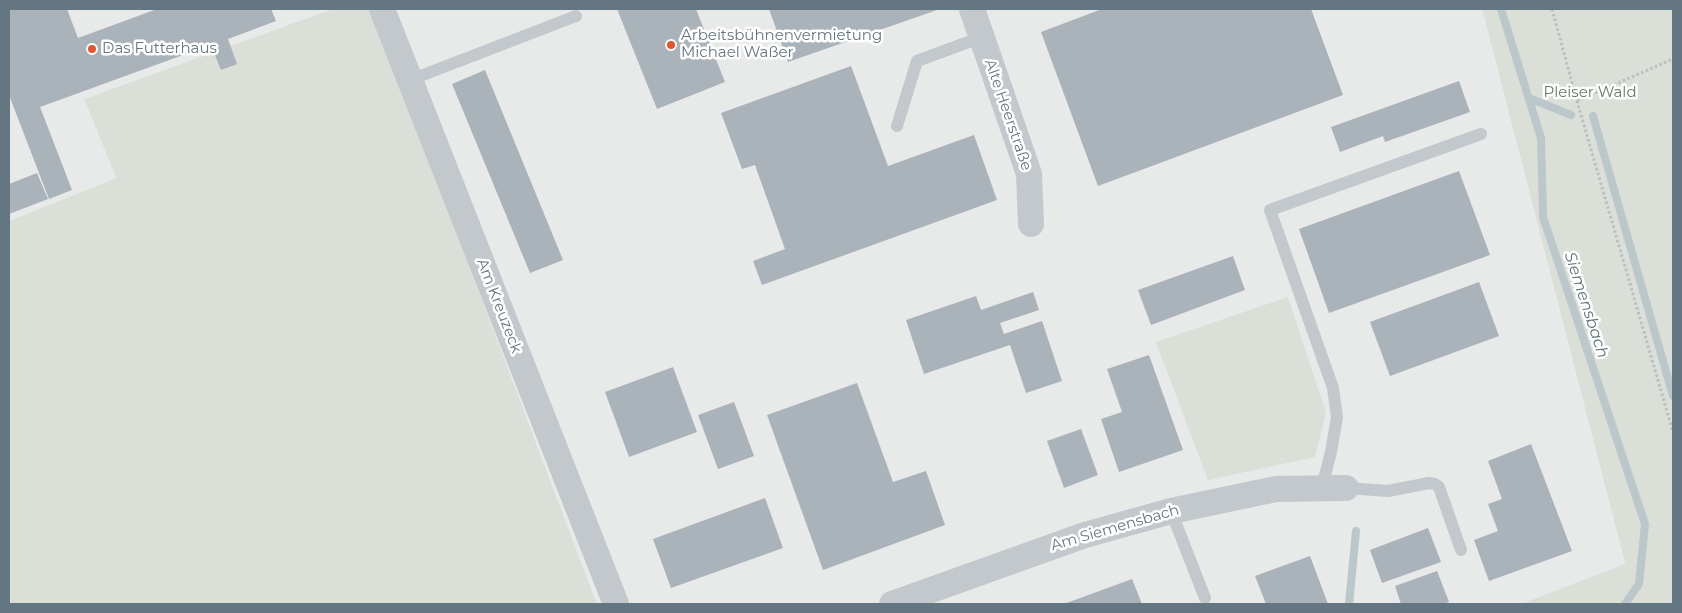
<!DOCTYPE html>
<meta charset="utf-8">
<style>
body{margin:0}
#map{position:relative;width:1682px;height:613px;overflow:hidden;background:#fafaf8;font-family:Montserrat,sans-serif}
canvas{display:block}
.frame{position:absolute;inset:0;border:10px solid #657683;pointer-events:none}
</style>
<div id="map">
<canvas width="1682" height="613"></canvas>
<div class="frame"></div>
</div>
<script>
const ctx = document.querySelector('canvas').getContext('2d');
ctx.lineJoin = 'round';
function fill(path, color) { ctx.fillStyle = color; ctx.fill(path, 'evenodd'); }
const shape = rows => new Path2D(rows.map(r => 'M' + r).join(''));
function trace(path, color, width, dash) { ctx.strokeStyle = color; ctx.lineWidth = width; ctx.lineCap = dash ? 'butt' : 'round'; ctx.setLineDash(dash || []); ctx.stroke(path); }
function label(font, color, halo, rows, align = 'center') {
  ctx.font = font + ' Montserrat,sans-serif'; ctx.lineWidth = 5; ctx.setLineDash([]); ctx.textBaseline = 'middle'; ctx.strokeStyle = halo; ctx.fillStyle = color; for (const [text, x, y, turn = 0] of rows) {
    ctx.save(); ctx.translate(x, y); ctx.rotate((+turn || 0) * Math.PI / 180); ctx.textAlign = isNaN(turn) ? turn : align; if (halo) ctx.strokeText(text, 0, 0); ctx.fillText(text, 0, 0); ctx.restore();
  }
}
fill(shape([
 [9,9,332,9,84,99,116,178,9,221],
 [372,9,1482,9,1625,565,1521,604,597,604]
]), '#e8e9e9');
fill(shape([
 [332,9,372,9,597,604,9,604,9,221,116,178,84,99],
 [1482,9,1673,9,1673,604,1521,604,1625,564],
 [1288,297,1326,413,1315,457,1208,480,1156,342]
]), '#dadfd7');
trace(shape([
 [1501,9,1541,138,1543,217,1645,524,1639,584,1625,604],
 [1529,98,1571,115],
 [1593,116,1673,396],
 [1349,604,1356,531]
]), '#bbc7cb', 8);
fill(shape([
 [9,9,67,9,78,38,157,9,271,9,276,21,228,39,237,64,221,70,210,43,205,47,40,107,72,190,49,199,9,95],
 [617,9,696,9,725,82,657,109],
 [769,9,936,9,937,10,788,62],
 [1102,9,1311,9,1343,95,1098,186,1041,32],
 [851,66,888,166,974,135,997,200,762,285,753,261,785,249,755,165,742,169,721,113],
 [485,70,563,260,530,273,452,84],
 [1459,81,1470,112,1385,142,1383,136,1340,152,1331,127],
 [1459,171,1490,255,1329,313,1299,229],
 [37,173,48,199,9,214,9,184],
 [1233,256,1245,290,1151,325,1138,290],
 [1479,282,1499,336,1390,376,1370,322],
 [1033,292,1039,310,1000,323,1004,334,1042,321,1062,381,1026,393,1010,345,924,374,906,320,976,296,981,310],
 [1149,355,1183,450,1119,472,1101,419,1122,412,1107,369],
 [673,367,697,432,629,457,605,392],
 [857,383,893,482,926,471,945,525,823,570,767,415],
 [734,402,754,456,718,469,698,415],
 [1081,429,1098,475,1064,488,1047,441],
 [1531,444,1572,551,1489,581,1474,540,1498,531,1488,504,1502,499,1488,461],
 [765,498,783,548,671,588,653,539],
 [1428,528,1441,562,1382,583,1370,550],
 [1310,556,1328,604,1266,604,1255,576],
 [1437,571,1449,602,1443,604,1401,604,1395,586],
 [1132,579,1142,604,1063,604,1072,601]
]), '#aab3b9');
trace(shape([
 [1552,9,1577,101,1673,432],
 [1577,101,1673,59]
]), '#bbbfc2', 3, [2.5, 2.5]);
trace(shape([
 [410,80,576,16],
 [897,126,917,61,982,37],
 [1322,487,1331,452,1337,417,1333,388,1270,210,1481,134],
 [1346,488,1388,491,1429,483,1435,484,1439,487,1461,550],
 [1171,511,1205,598]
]), '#c3c8cc', 12);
trace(shape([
 [382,9,616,604],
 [972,9,1029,174,1031,224],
 [892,604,1085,535,1171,511,1276,489,1346,488]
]), '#c3c8cc', 26);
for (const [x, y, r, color] of [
 [671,45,5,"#e4572e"],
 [92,49,5,"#e4572e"]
]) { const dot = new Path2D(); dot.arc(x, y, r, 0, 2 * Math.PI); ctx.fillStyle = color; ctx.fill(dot); trace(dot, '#fff', 2); }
label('15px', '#657683', '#fff', [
 ["Arbeitsbühnenvermietung",681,36],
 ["Michael Waßer",681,53],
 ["Das Futterhaus",102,49]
], 'left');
label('15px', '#687a64', '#fff', [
 ["Pleiser Wald",1590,93]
]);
label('15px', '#657683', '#fff', [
 ["Alte Heerstraße",1008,115,71],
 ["Am Kreuzeck",499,306,69],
 ["Am Siemensbach",1115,528,-16]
]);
label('italic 16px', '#60757c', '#fff', [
 ["Siemensbach",1586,305,72]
]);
</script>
